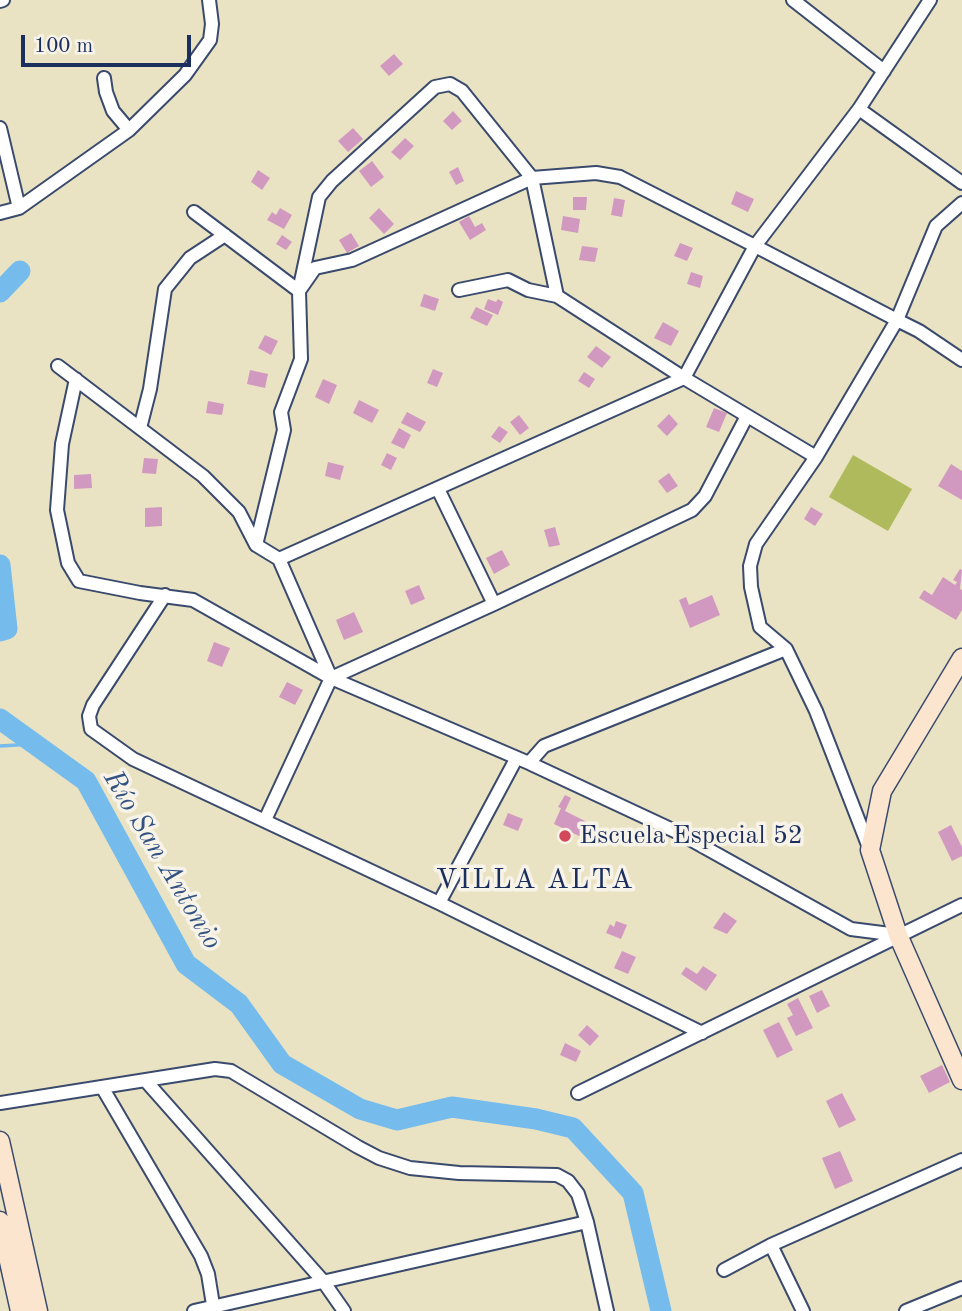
<!DOCTYPE html>
<meta charset="utf-8">
<style>
body{margin:0}
#map{position:relative;width:962px;height:1311px;overflow:hidden;background:#e9e3c3;font-family:"Old Standard TT",serif}
canvas{display:block}
.scale{position:absolute;left:21px;top:35px;width:170px;height:32px;box-sizing:border-box;border:4px solid #1b2f5e;border-top:0;padding-left:9px;font-size:21px;line-height:24px;white-space:nowrap;color:#1b2f5e;-webkit-text-stroke:5px #f7f3e8;paint-order:stroke}
</style>
<div id="map">
<canvas width="962" height="1311"></canvas>
<div class="scale">100 m</div>
</div>
<script>
const ctx = document.querySelector('canvas').getContext('2d');
ctx.lineJoin = 'round';
function fill(path, color) { ctx.fillStyle = color; ctx.fill(path, 'evenodd'); }
const shape = rows => new Path2D(rows.map(r => 'M' + r).join(''));
function trace(path, color, width, dash) { ctx.strokeStyle = color; ctx.lineWidth = width; ctx.lineCap = dash ? 'butt' : 'round'; ctx.setLineDash(dash || []); ctx.stroke(path); }
function label(font, color, halo, rows, align = 'center') {
  ctx.font = font + ' "Old Standard TT",serif'; ctx.lineWidth = 7; ctx.setLineDash([]); ctx.textBaseline = 'middle'; ctx.strokeStyle = halo; ctx.fillStyle = color; for (const [text, x, y, turn = 0] of rows) {
    ctx.save(); ctx.translate(x, y); ctx.rotate((+turn || 0) * Math.PI / 180); ctx.textAlign = isNaN(turn) ? turn : align; if (halo) ctx.strokeText(text, 0, 0); ctx.fillText(text, 0, 0); ctx.restore();
  }
}
fill(shape([
 [853,455,912,489,888,531,829,497]
]), '#afba5c');
trace(shape([
 [0,746,35,744]
]), '#75bced', 3.5);
trace(shape([
 [0,292,20,271],
 [0,565,7,629,0,631],
 [0,719,86,781,186,964,239,1004,282,1064,360,1109,397,1120,452,1107,536,1119,573,1128,633,1193,661,1311]
]), '#75bced', 21);
fill(shape([
 [394,54,403,64,389,76,380,66],
 [453,111,462,121,452,130,443,121],
 [353,128,363,139,348,152,338,141],
 [405,138,414,146,400,160,391,152],
 [372,161,384,177,371,187,359,171],
 [458,167,464,181,456,185,449,172],
 [258,170,270,178,262,190,251,182],
 [736,191,754,199,748,212,731,204],
 [573,197,587,197,586,210,573,210],
 [614,198,625,200,622,217,611,215],
 [280,208,292,215,284,229,267,220,272,212,276,215],
 [379,208,394,224,384,234,369,218],
 [469,216,475,227,482,223,486,230,470,240,459,222],
 [563,216,580,219,578,233,561,230],
 [351,233,359,246,347,253,339,240],
 [282,235,292,242,286,250,276,244],
 [680,243,693,248,687,261,674,256],
 [582,246,598,248,595,262,579,260],
 [691,272,703,276,700,288,687,284],
 [424,294,439,299,435,311,420,306],
 [488,299,496,302,498,299,503,302,498,315,484,309],
 [476,307,493,315,487,326,470,318],
 [663,322,679,331,671,346,654,338],
 [265,335,278,341,271,355,258,348],
 [596,346,611,357,602,368,587,357],
 [433,369,443,373,437,387,427,383],
 [250,370,268,374,265,388,247,384],
 [584,372,595,379,589,388,578,381],
 [323,379,337,385,329,404,315,397],
 [359,400,379,410,372,423,353,413],
 [208,401,224,404,222,415,206,413],
 [714,408,727,413,719,432,706,427],
 [407,412,426,422,420,432,401,423],
 [669,414,678,424,667,436,657,426],
 [519,415,529,428,520,435,510,422],
 [499,426,508,432,500,443,491,437],
 [399,428,411,435,404,449,391,443],
 [387,453,397,458,391,470,381,465],
 [144,458,158,459,156,474,142,473],
 [328,462,344,466,340,480,325,476],
 [951,464,962,471,962,500,938,486],
 [669,473,678,486,667,493,658,481],
 [91,474,92,488,74,489,74,475],
 [162,507,162,526,145,527,145,508],
 [811,507,823,514,815,526,804,519],
 [555,527,560,545,549,547,544,530],
 [502,550,510,565,494,574,486,558],
 [960,569,962,570,960,589,962,590,962,610,956,620,919,598,924,590,932,595,943,577,955,585,957,582,953,580],
 [419,585,425,599,411,605,405,591],
 [712,595,720,615,690,628,679,600,686,597,689,605],
 [354,612,363,632,344,640,336,620],
 [214,642,230,648,222,667,207,661],
 [287,682,303,690,295,705,279,697],
 [565,795,571,798,565,811,601,829,594,843,554,824,561,808,558,807],
 [508,813,523,819,518,831,503,825],
 [951,825,962,847,962,856,952,861,938,832],
 [724,912,737,921,727,934,713,928],
 [616,921,627,925,621,939,606,933,610,924,614,927],
 [622,951,636,957,628,974,614,968],
 [703,966,717,975,706,991,681,974,686,967,697,974],
 [822,990,830,1006,817,1013,809,996],
 [798,998,813,1028,796,1036,787,1018,793,1015,787,1004],
 [779,1022,793,1050,777,1058,763,1030],
 [587,1025,599,1036,590,1046,578,1035],
 [565,1043,581,1051,576,1062,560,1055],
 [942,1065,950,1082,929,1093,920,1076],
 [842,1093,856,1120,839,1128,826,1101],
 [840,1151,853,1181,835,1189,822,1158]
]), '#d299c0');
const minor = shape([
 [793,0,884,71],
 [0,1,3,0],
 [104,78,106,92,113,111,129,130],
 [859,109,962,183],
 [0,128,19,208],
 [194,212,299,291,319,197,332,181,435,87,450,84,462,91,532,178,596,173,620,177,755,246,859,109,930,0],
 [0,213,19,208,129,130,185,75,210,40,212,24,209,0],
 [459,290,508,280,528,290,557,296,684,378,816,457],
 [58,366,203,476,239,512,256,545,279,559,331,678,265,820],
 [76,379,62,444,57,510,68,563,79,581,140,593,193,600,331,678,529,763,679,833,851,929,898,935],
 [140,428,150,389,165,289,190,258,225,235],
 [438,489,494,604],
 [256,545,284,430,281,412,301,359,299,291,315,268,352,260,532,178,557,296],
 [279,559,684,378,755,246,897,320,936,226,962,203],
 [165,595,93,705,89,716,91,729,133,759,439,903,702,1033],
 [331,678,494,604,692,510,705,496,747,416],
 [529,763,544,746,786,649],
 [870,850,816,711,786,649,760,627,751,587,750,566,756,544,816,457,897,320,919,331,962,360],
 [439,903,516,759],
 [145,1080,323,1281,344,1311],
 [102,1087,201,1256,208,1274,214,1311],
 [578,1093,962,905],
 [0,1103,215,1069,231,1071,358,1147,379,1158,410,1168,459,1173,557,1175,568,1181,578,1194,587,1222,607,1311],
 [771,1245,803,1311],
 [724,1270,771,1245,962,1160],
 [194,1311,587,1222],
 [906,1311,962,1288]
]);
const secondary = shape([
 [962,658,882,791,870,850,898,935,962,1080],
 [0,1141,38,1311],
 [0,1221,20,1311]
]);
trace(minor, '#3a4a6d', 16);
trace(secondary, '#3a4a6d', 21);
trace(minor, '#fff', 12);
trace(secondary, '#fce5cf', 18);
for (const [x, y, r, color] of [
 [565,836,7,"#d1495b"]
]) { const dot = new Path2D(); dot.arc(x, y, r, 0, 2 * Math.PI); ctx.fillStyle = color; ctx.fill(dot); trace(dot, '#f7f3e8', 2.5); }
label('26px', '#1b2f5e', '#f7f3e8', [
 ["Escuela Especial 52",579,836]
], 'left');
label('italic 28px', '#325282', '#f7f3e8', [
 ["Río San Antonio",162,860,59]
]);
ctx.letterSpacing = '2px';
label('28px', '#1b2f5e', '#f7f3e8', [
 ["VILLA ALTA",535,881]
]);
ctx.letterSpacing = '0px';
</script>
